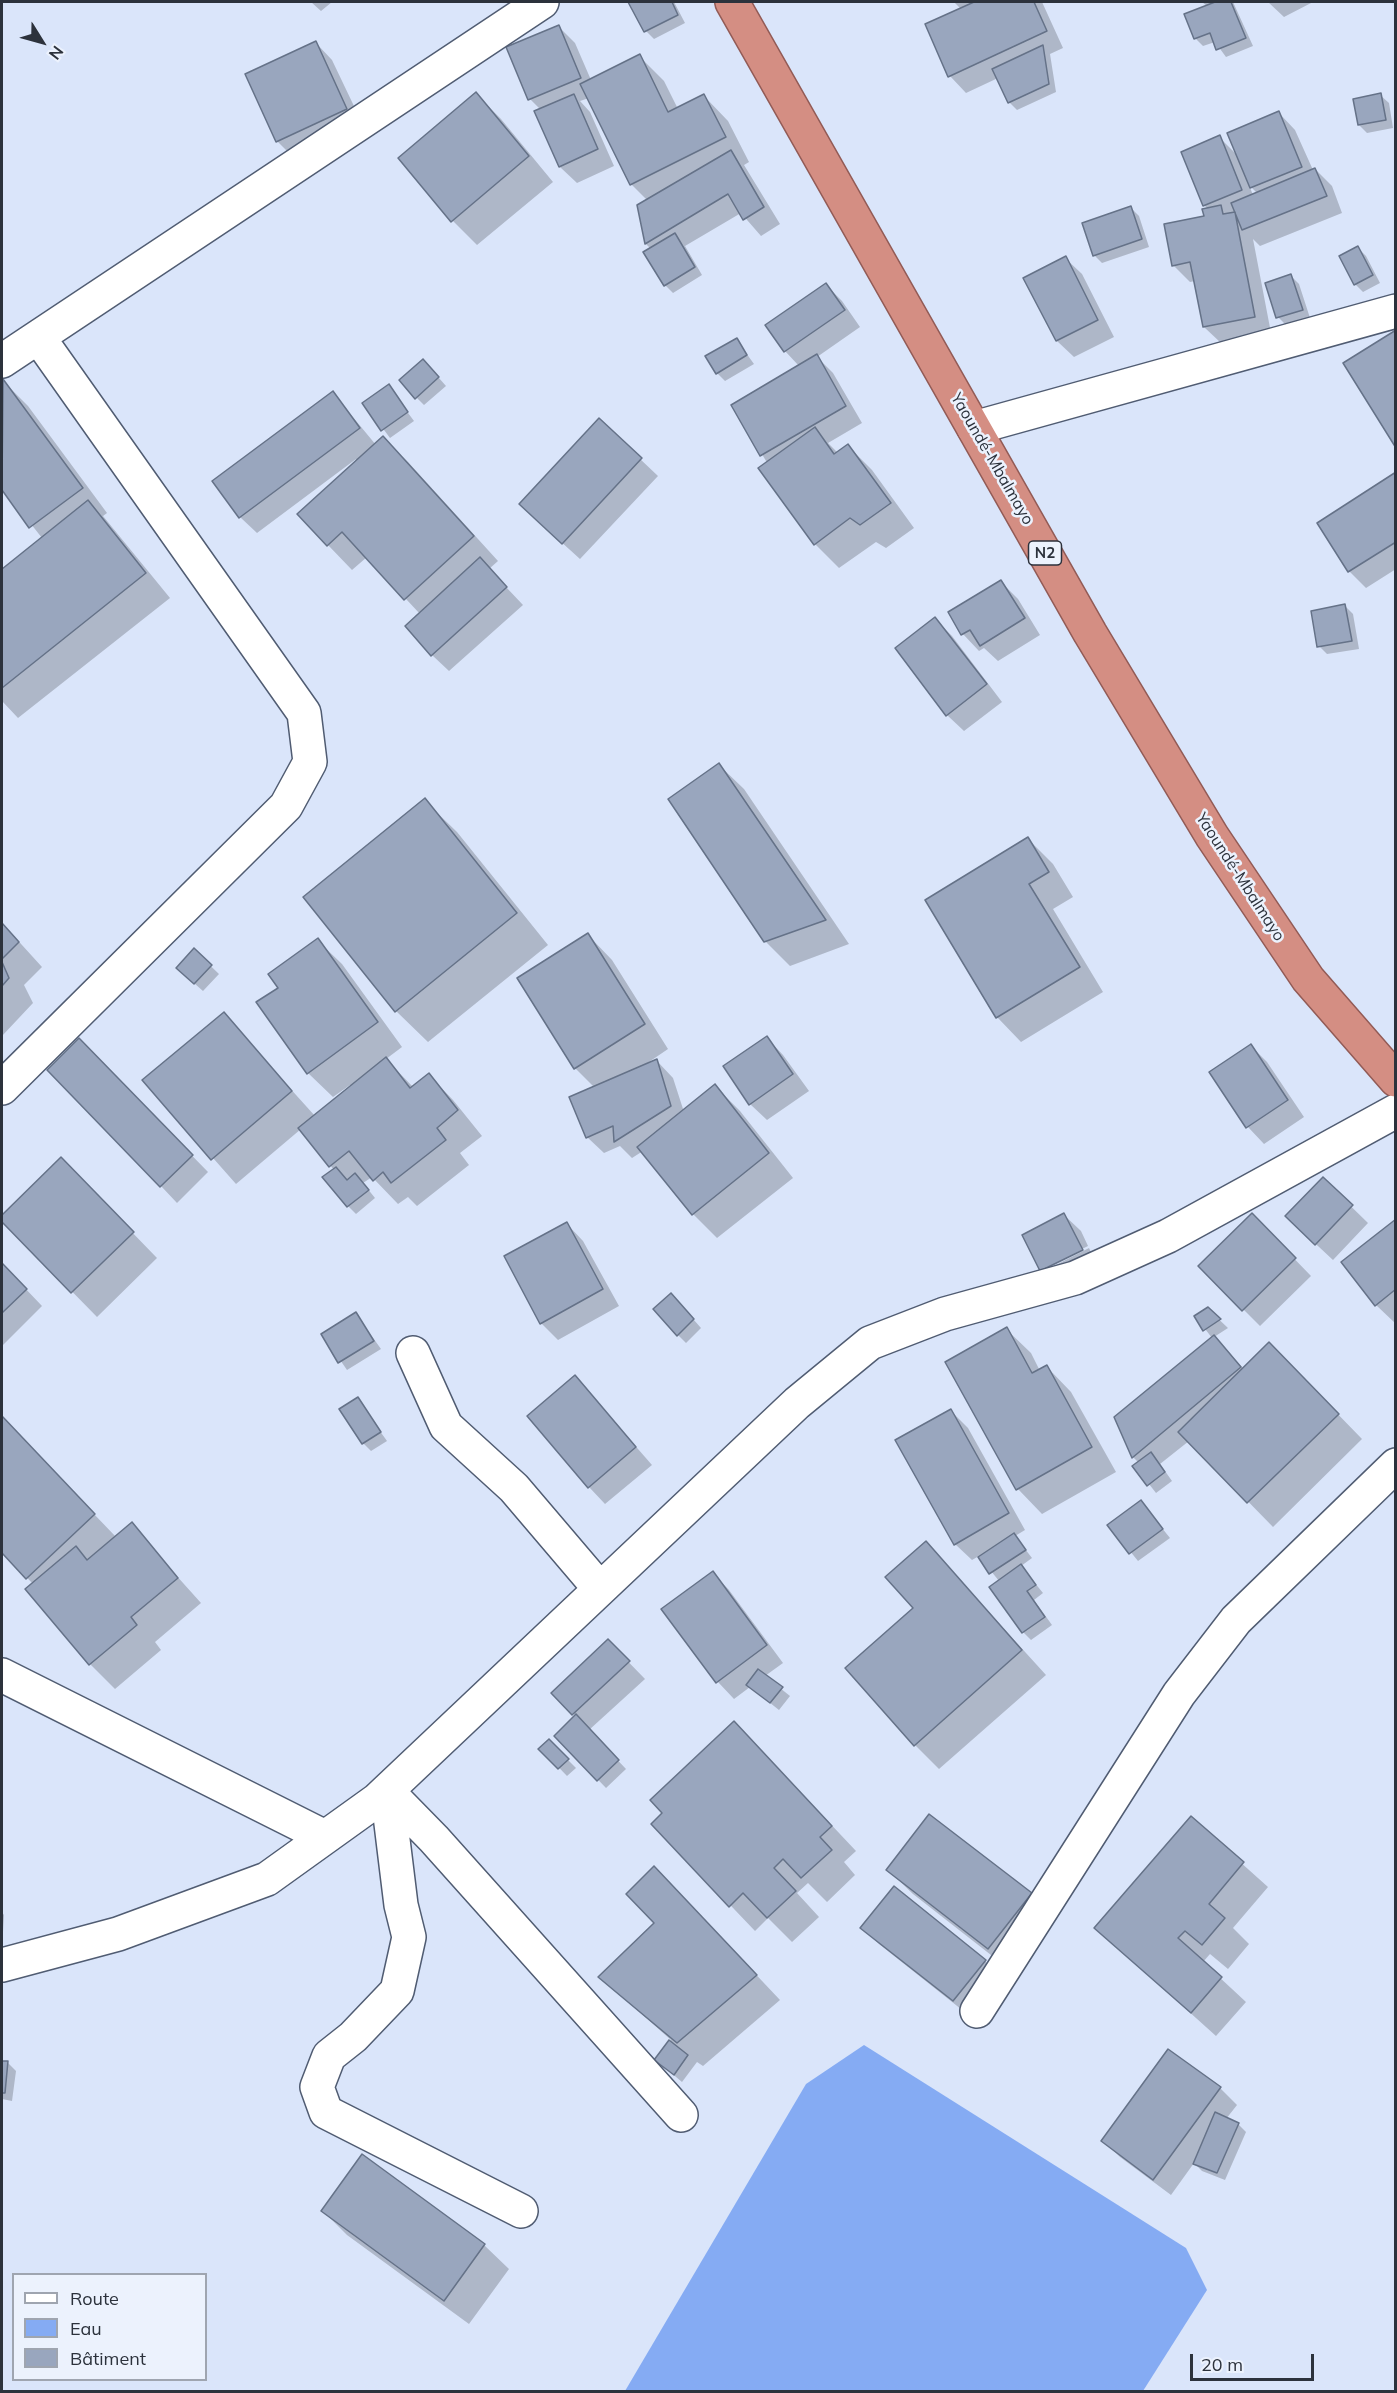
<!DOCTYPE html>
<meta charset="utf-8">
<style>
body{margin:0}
#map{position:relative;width:1397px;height:2393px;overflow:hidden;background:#dae5fa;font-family:Mulish,sans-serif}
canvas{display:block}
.frame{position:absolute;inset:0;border:3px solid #2c323c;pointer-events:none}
.legend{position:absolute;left:12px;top:2273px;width:195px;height:108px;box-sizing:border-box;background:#ecf2fd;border:2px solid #9fa5b0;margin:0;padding:8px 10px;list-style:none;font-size:18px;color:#2c323c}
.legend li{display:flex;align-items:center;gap:12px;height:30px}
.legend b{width:30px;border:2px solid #9fa5b0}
.north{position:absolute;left:12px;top:12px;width:60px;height:60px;-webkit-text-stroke:4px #ecf2fd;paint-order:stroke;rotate:127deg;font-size:16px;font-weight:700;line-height:24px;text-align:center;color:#2c323c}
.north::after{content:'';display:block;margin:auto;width:21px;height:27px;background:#2c323c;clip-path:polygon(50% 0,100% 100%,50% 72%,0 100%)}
.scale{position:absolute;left:1190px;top:2354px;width:124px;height:27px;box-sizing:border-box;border:3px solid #2c323c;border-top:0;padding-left:8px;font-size:18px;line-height:21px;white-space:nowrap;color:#2c323c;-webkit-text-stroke:4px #ecf2fd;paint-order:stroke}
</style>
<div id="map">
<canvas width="1397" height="2393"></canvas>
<div class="frame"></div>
<ul class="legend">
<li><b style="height:8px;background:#fff"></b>Route</li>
<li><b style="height:16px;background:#85abf3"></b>Eau</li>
<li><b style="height:16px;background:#99a6be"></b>Bâtiment</li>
</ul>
<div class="north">N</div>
<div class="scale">20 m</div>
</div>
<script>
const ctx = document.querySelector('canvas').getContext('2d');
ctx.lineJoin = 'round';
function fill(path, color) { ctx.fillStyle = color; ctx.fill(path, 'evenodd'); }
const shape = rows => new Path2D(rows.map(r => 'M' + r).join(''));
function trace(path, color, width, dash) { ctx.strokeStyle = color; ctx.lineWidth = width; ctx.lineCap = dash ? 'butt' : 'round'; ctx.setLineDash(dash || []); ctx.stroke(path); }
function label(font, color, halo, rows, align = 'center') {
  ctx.font = font + ' Mulish,sans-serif'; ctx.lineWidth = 5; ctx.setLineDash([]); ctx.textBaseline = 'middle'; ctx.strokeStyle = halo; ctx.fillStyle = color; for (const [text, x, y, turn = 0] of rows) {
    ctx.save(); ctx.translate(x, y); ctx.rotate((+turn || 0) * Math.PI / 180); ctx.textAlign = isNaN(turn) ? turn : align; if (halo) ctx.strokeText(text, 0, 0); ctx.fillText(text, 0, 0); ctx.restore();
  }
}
fill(shape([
 [864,2045,1186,2248,1207,2290,1143,2391,625,2391,806,2084]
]), '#85abf3');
fill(shape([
 [311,2,332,2,321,11],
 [630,2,674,2,685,23,654,39,646,31],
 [954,2,1042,2,1063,48,1050,54,1056,92,1017,110,1009,102,998,78,966,93,950,76,961,9],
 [1202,2,1233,2,1253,46,1226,57,1215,42,1203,46,1195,38,1207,6],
 [1268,2,1313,2,1284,17],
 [559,27,575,43,591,80,639,56,664,81,678,109,704,96,728,121,749,162,744,165,780,224,761,236,741,213,685,246,702,275,673,293,665,285,651,249,646,244,639,206,648,201,631,184,589,98,580,101,590,112,614,166,577,183,560,167,536,112,541,110,530,99],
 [316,43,332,60,363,125,294,158,277,141],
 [476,94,501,119,553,182,477,245,452,220],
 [1380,95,1389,103,1393,128,1367,133,1359,125],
 [1279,113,1295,130,1313,170,1315,169,1332,186,1342,213,1260,246,1253,239,1271,333,1221,343,1204,327,1195,281,1190,282,1174,266,1166,225,1205,217,1208,209,1204,205,1219,137,1238,156],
 [1249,185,1257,193,1253,195],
 [1131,208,1139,216,1149,247,1102,263,1094,255],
 [1358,248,1366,256,1380,283,1363,292,1355,284],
 [1065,258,1082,274,1114,337,1074,357,1057,341,1025,279],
 [1291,276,1299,284,1310,318,1286,325,1278,317],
 [826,285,842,301,860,327,817,357,833,373,862,423,828,443,838,453,848,446,872,470,914,528,886,548,876,542,839,568,815,544,733,405,799,366,785,351],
 [736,339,754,364,725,381,717,373],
 [431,369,446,386,424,405,417,398],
 [3,381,28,406,107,513,103,516,170,598,18,718,2,701,2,571,42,538,2,487],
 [388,386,414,421,390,438,364,403],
 [333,393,376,445,383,438,408,462,498,561,489,569,523,605,449,671,432,655,420,614,367,557,352,570,328,545,356,459,257,533,240,517],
 [599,420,658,476,580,559,538,521],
 [1396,473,1396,569,1366,588,1349,571,1319,523],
 [1001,582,1018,599,1040,635,998,661,984,648,979,651,963,634,950,613],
 [1345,606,1353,614,1359,649,1327,654,1319,646],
 [935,619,952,636,1002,702,964,731,947,715],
 [719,765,744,789,849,944,790,966,765,941],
 [425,801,457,832,548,945,428,1042,396,1011],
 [1028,839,1053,864,1073,897,1053,909,1103,992,1021,1042,997,1017],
 [2,923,42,967,24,985,33,1003,2,1036],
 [588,935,612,960,668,1049,646,1064,657,1061,673,1078,684,1112,715,1086,740,1111,793,1178,717,1238,693,1214,643,1151,632,1158,620,1146,604,1153,587,1137,595,1088,575,1068,519,978],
 [317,940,342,964,402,1047,386,1059,413,1087,429,1075,453,1100,482,1136,460,1153,469,1165,417,1206,408,1197,398,1204,372,1177,363,1183,375,1198,356,1214,348,1206,334,1170,301,1129,236,1184,145,1081,223,1014,315,1116,352,1087,350,1085,333,1097,308,1073,280,988],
 [194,950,219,974,203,991,186,976],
 [767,1038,783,1055,809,1091,767,1120,750,1104],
 [79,1040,208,1172,177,1203,161,1186],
 [1251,1046,1267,1062,1304,1117,1264,1144,1248,1127,1211,1072],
 [61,1159,157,1258,97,1317,2,1220],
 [1323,1179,1368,1223,1333,1260,1304,1233],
 [1064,1215,1081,1231,1088,1246,1046,1267,1046,1270,1089,1248,1098,1267,1041,1270],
 [1252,1215,1311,1276,1260,1326,1200,1266],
 [1396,1221,1396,1324,1376,1305],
 [567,1224,583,1241,619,1306,558,1340,541,1323],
 [2,1264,42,1306,2,1346],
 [679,1303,701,1328,686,1343,678,1335],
 [1208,1309,1228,1328,1214,1337,1244,1369,1294,1369,1362,1439,1273,1527,1189,1441,1160,1464,1172,1481,1156,1493,1135,1466,1139,1463,1133,1457,1212,1338,1196,1317],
 [356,1314,381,1349,347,1370,323,1335],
 [1006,1329,1031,1353,1040,1371,1047,1367,1071,1392,1116,1472,1042,1514,1018,1489,947,1362],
 [575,1377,652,1465,605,1504,589,1487],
 [357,1399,387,1441,371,1451,363,1443],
 [951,1411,968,1428,1025,1530,1015,1536,1032,1558,1021,1566,1043,1593,1034,1600,1052,1625,1031,1640,1023,1632,999,1581,979,1556,972,1560,955,1544],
 [2,1418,116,1537,131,1525,201,1603,155,1642,161,1650,115,1689,90,1664,27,1589,33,1584,2,1551],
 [1141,1502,1170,1538,1138,1561,1109,1525],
 [926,1543,1046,1675,939,1769,915,1745,915,1608],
 [713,1573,729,1590,783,1663,765,1676,790,1696,779,1710,750,1687,734,1699,718,1682,663,1609],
 [608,1641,645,1679,589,1730,626,1769,606,1788,556,1736,576,1716,553,1693],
 [549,1741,576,1768,567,1776,541,1749],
 [758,1747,856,1851,844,1862,855,1875,827,1902,808,1883,797,1893,819,1917,792,1942,768,1918,755,1931,653,1824],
 [1191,1818,1268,1887,1233,1928,1249,1944,1228,1969,1210,1954,1203,1962,1246,2002,1216,2036,1096,1928],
 [888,1870,1031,1894,1055,1918,1014,1973,913,1894],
 [895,1888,985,1961,1002,1978,971,2017,879,1944,862,1928],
 [679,1893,780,2000,703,2066,697,2062,682,2082,656,2060,671,2040,600,1977,656,1923],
 [2,1912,4,1915,2,1949],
 [1168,2051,1220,2088,1237,2105,1226,2119,1238,2124,1246,2132,1225,2180,1202,2171,1194,2163,1171,2195,1120,2157,1103,2141],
 [2,2062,8,2063,16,2071,12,2101,2,2099],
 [323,2211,484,2245,509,2269,469,2324,347,2235]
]), '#0003');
const building = shape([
 [628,2,672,2,678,15,644,32,628,2],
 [974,2,1034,2,1047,31,948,77,925,24,974,2],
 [1215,2,1231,2,1246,38,1216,50,1210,33,1194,39,1184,14,1215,2],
 [559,25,581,78,528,100,506,47,559,25],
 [316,41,347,109,276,142,245,74,316,41],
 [1043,45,1049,84,1008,103,992,69,1043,45],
 [640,54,668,112,704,94,726,137,630,185,580,84,640,54],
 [476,92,529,156,451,222,398,158,476,92],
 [1381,93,1386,120,1358,125,1353,99,1381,93],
 [574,94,598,149,559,167,534,111,574,94],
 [1279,111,1302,167,1250,188,1227,133,1279,111],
 [1220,135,1242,190,1203,206,1181,152,1220,135],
 [731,150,764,207,743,220,728,194,645,244,637,205,731,150],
 [1315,168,1327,196,1242,230,1231,203,1315,168],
 [1221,205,1223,214,1235,212,1255,317,1203,327,1190,262,1172,266,1164,224,1204,216,1202,209,1221,205],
 [1131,206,1142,239,1093,256,1082,223,1131,206],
 [675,233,695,267,664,286,643,252,675,233],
 [1358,246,1373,275,1354,285,1339,256,1358,246],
 [1066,256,1098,320,1056,341,1023,278,1066,256],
 [1291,274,1303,310,1276,318,1265,283,1291,274],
 [826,283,845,310,784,352,765,325,826,283],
 [1396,330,1396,448,1343,363,1396,330],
 [737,338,747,355,716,374,705,356,737,338],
 [817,354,846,406,760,456,731,405,817,354],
 [423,359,439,377,415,399,399,380,423,359],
 [3,379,83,488,29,528,2,490,3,379],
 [389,384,408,412,381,431,362,403,389,384],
 [333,391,360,428,239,518,212,481,333,391],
 [599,418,642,458,562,544,519,504,599,418],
 [815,427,834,454,848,444,891,503,860,525,850,518,814,545,758,468,815,427],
 [383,436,474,536,404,600,342,532,327,546,297,514,383,436],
 [1396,472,1396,542,1348,572,1317,523,1396,472],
 [88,500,146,573,2,688,2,569,88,500],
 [480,557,507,587,431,656,405,626,480,557],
 [1001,580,1025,618,980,646,970,630,961,635,948,612,1001,580],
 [1345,604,1352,641,1317,647,1311,611,1345,604],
 [935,617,987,684,946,716,895,648,935,617],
 [719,763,826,920,764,942,668,799,719,763],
 [425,798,517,913,395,1012,303,897,425,798],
 [1028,837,1049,872,1029,884,1080,967,996,1018,925,900,1028,837],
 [2,923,19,942,2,959,2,923],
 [588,933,645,1024,574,1069,517,978,588,933],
 [318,938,378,1022,307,1074,256,1002,278,988,268,974,318,938],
 [194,948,212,965,194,984,176,968,194,948],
 [2,962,9,978,2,986,2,962],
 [224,1012,292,1091,211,1160,142,1080,224,1012],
 [767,1036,793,1074,749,1105,723,1066,767,1036],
 [79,1038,193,1155,160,1187,47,1070,79,1038],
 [1251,1044,1288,1100,1246,1128,1209,1072,1251,1044],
 [386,1057,410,1088,429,1073,458,1110,437,1128,446,1140,391,1183,383,1172,373,1181,349,1151,329,1167,298,1128,386,1057],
 [657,1059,671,1106,614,1142,613,1126,586,1138,569,1097,657,1059],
 [715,1084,769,1153,692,1215,637,1147,715,1084],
 [61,1157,134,1232,71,1293,2,1222,2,1215,61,1157],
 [336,1167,347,1180,355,1173,369,1190,347,1207,322,1177,336,1167],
 [1323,1177,1353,1205,1315,1245,1285,1216,1323,1177],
 [1064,1213,1083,1250,1040,1271,1022,1235,1064,1213],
 [1252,1213,1296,1258,1242,1311,1198,1266,1252,1213],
 [1396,1219,1396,1289,1375,1306,1341,1262,1396,1219],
 [567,1222,603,1289,540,1324,504,1256,567,1222],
 [2,1263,27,1289,2,1313,2,1263],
 [671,1293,694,1319,677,1336,653,1309,671,1293],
 [1208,1307,1221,1319,1203,1331,1194,1316,1208,1307],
 [356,1312,374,1341,338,1363,321,1334,356,1312],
 [1007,1327,1032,1373,1047,1365,1092,1447,1016,1490,945,1362,1007,1327],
 [1214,1335,1241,1367,1132,1458,1114,1417,1214,1335],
 [1269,1342,1339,1414,1247,1503,1178,1432,1269,1342],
 [575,1375,636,1447,588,1488,527,1416,575,1375],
 [358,1397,381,1432,362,1444,339,1409,358,1397],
 [951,1409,1009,1513,954,1545,895,1440,951,1409],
 [2,1416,95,1514,26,1579,2,1553,2,1416],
 [1151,1452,1165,1472,1147,1486,1132,1466,1151,1452],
 [1141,1500,1163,1529,1129,1554,1107,1525,1141,1500],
 [132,1522,178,1578,131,1617,137,1625,89,1665,25,1589,76,1546,87,1560,132,1522],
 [1014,1533,1026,1550,989,1574,978,1557,1014,1533],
 [926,1541,1022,1650,914,1746,845,1668,913,1608,885,1577,926,1541],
 [1021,1564,1036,1585,1027,1591,1045,1617,1022,1633,989,1587,1021,1564],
 [713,1571,767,1645,716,1683,661,1609,713,1571],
 [608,1639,630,1661,572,1715,551,1693,608,1639],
 [758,1669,783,1687,770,1703,746,1685,758,1669],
 [576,1714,619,1760,597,1781,554,1736,576,1714],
 [734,1721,832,1826,820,1837,832,1850,801,1878,783,1859,774,1868,796,1891,767,1918,743,1893,729,1907,651,1824,662,1813,650,1800,734,1721],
 [549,1739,569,1759,558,1769,538,1749,549,1739],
 [929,1814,1032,1893,988,1949,886,1870,929,1814],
 [1191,1816,1244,1862,1209,1904,1225,1918,1202,1945,1185,1931,1178,1938,1222,1977,1191,2013,1094,1928,1191,1816],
 [654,1866,757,1975,677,2043,598,1977,654,1923,626,1894,654,1866],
 [894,1886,986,1960,953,2001,860,1928,894,1886],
 [669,2040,688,2055,674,2075,654,2060,669,2040],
 [1168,2049,1221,2087,1153,2180,1101,2141,1168,2049],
 [2,2061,8,2061,5,2093,2,2093,2,2061],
 [1215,2112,1239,2123,1217,2173,1193,2164,1215,2112],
 [362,2154,485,2244,444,2301,321,2211,362,2154]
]);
fill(building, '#99a6be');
trace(building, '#657288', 1.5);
const minor = shape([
 [2,361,542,2],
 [974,428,1396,311],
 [2,1088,286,806,310,762,304,713,39,338],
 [413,1353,446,1426,514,1488,600,1589],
 [2,1675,325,1837],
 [387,1791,401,1905,409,1937,397,1991,353,2037,329,2056,317,2087,326,2112,521,2211],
 [387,1791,434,1839,681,2115],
 [2,1965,118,1934,267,1879,377,1800,797,1403,870,1343,945,1314,1075,1278,1168,1236,1396,1111],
 [977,2011,1179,1694,1236,1620,1396,1465]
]);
const trunk = shape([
 [732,2,1090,633,1212,836,1308,979,1396,1080]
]);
trace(minor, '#505c72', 36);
trace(trunk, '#925b56', 36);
trace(minor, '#fff', 33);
trace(trunk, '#d48e83', 33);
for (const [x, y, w] of [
 [1045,553,33]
]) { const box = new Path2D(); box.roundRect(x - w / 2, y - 12, w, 24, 4.5); ctx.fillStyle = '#ecf2fd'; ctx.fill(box); trace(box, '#2c323c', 1.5); }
label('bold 15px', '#2c323c', null, [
 ["N2",1045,553]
]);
label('16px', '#2c323c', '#ecf2fd', [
 ["Yaoundé-Mbalmayo",992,459,60],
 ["Yaoundé-Mbalmayo",1240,877,57]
]);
</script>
